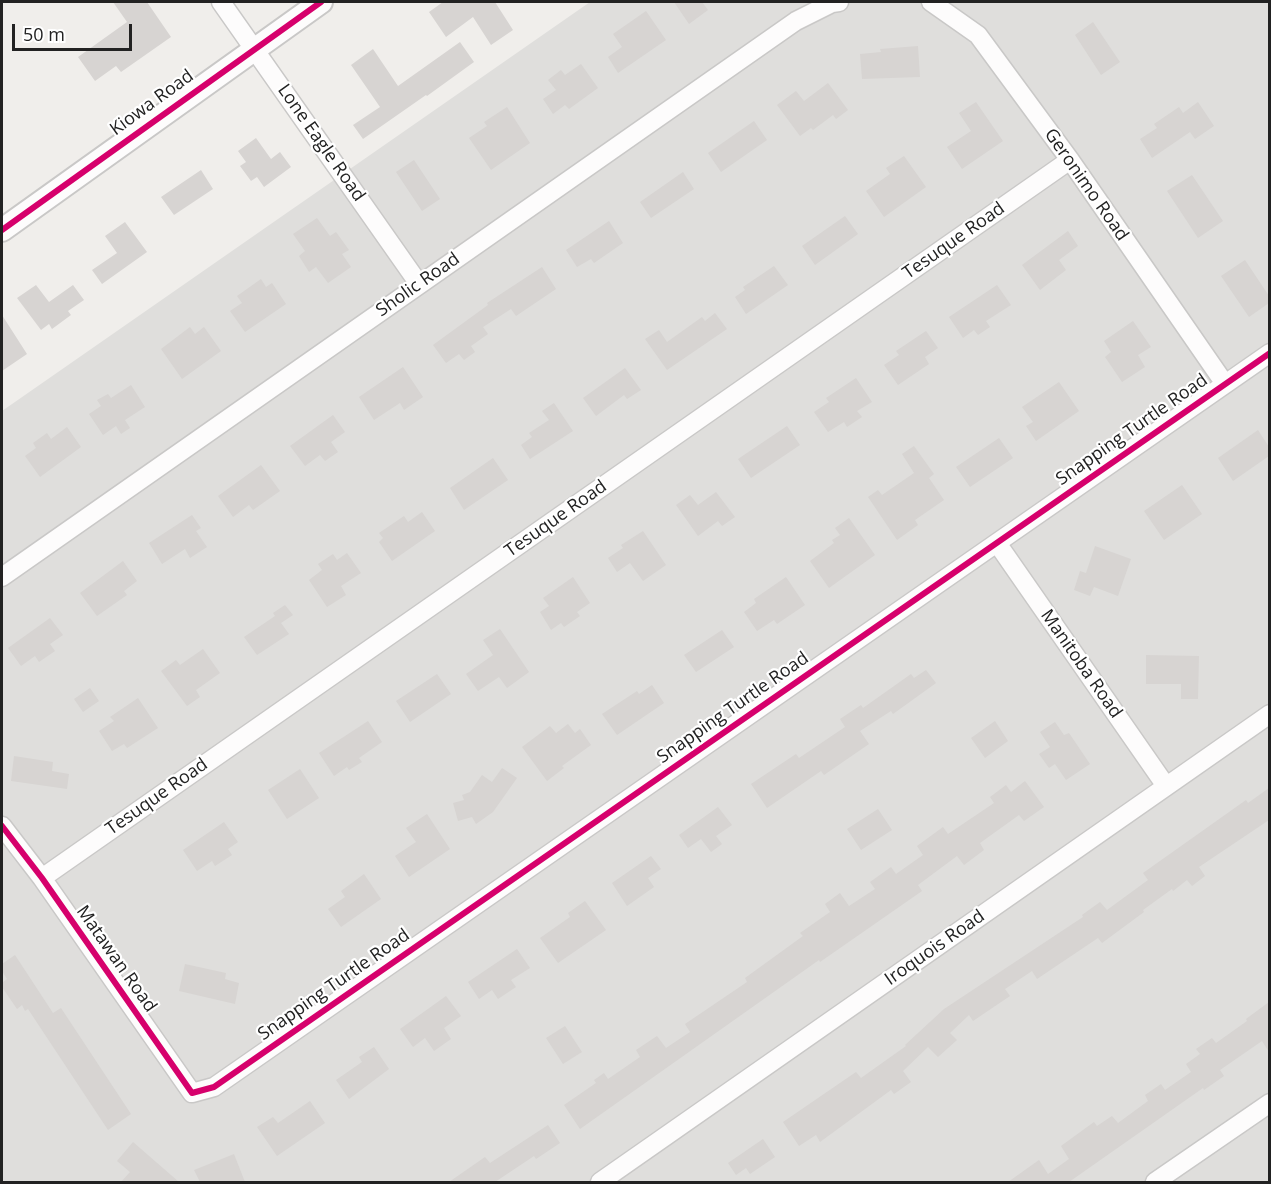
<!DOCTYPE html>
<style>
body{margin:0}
#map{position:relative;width:1271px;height:1184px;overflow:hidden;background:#f0eeeb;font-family:"Open Sans",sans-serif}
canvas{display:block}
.frame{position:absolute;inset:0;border:3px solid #222;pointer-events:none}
.scale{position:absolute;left:12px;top:24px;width:120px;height:27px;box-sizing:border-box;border:3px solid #222;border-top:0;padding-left:8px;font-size:18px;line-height:21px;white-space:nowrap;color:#222;-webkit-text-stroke:4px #fff;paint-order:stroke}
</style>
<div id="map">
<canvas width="1271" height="1184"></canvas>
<div class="frame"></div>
<div class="scale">50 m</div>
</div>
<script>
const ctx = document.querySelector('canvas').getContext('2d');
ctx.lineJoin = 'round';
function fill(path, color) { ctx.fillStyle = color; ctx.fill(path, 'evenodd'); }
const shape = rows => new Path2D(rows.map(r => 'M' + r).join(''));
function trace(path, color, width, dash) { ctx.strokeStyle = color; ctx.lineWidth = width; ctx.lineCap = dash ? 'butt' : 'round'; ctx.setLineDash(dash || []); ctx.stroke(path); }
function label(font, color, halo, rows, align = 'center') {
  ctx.font = font + ' "Open Sans",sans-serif'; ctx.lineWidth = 4.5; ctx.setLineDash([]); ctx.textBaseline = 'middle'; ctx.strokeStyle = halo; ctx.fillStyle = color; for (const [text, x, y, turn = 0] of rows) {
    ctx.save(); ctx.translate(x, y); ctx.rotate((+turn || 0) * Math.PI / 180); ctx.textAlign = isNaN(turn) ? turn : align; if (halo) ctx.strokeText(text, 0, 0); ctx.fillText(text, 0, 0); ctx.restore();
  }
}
fill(shape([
 [590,2,1269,2,1269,1182,2,1182,2,411]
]), '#dfdedc');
fill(shape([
 [113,2,147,2,171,37,121,72,116,66,95,81,78,57,127,22],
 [443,2,495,2,513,30,491,45,473,17,446,37,429,12],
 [674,2,702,2,708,10,689,24],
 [646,11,666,40,618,73,608,57,622,47,613,34],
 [1093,22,1120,62,1101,75,1075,35],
 [460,42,474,62,427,96,426,95,363,139,353,125,380,107,351,65,373,49,398,86],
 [918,46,920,77,862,79,860,54,881,52,880,49],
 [581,64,598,88,569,109,565,105,553,114,543,99,556,90,548,80,561,70,565,75],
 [828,83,848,110,836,119,833,115,813,130,811,128,800,136,777,105,796,91,804,101],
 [976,102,1003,141,962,169,947,147,971,131,959,113],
 [1198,102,1214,126,1195,139,1190,132,1152,158,1140,139,1157,128,1154,124,1179,107,1183,113],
 [507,107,530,143,491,170,469,138,487,126,484,122],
 [754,121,767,140,721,172,708,153],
 [256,138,271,159,280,152,291,167,264,187,257,177,251,181,240,166,246,162,238,151],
 [904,156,926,187,884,217,866,191,890,174,886,168],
 [414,160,440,199,422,211,396,172],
 [201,170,213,189,174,215,161,197],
 [683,172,694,189,651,218,640,202],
 [1192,175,1223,221,1198,238,1167,191],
 [845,216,858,234,815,265,802,246],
 [317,218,330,236,336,232,349,250,342,254,351,267,328,283,316,267,309,272,299,256,305,251,293,234],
 [609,221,623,243,594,263,591,259,577,267,566,250],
 [125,222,147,252,102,284,92,270,117,253,105,236],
 [1068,231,1078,246,1059,260,1066,270,1040,290,1022,265],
 [1245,260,1269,296,1269,303,1249,317,1221,276],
 [774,266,788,285,746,314,735,297,745,290,743,287],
 [542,267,556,289,516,316,511,309,483,327,488,334,471,346,475,352,464,360,459,354,446,363,433,345,488,305,487,303],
 [261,279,266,287,272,283,286,304,245,332,230,311,242,303,237,296],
 [36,285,49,302,73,285,84,300,68,311,71,315,52,329,49,324,41,330,17,298],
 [997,285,1011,305,986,321,990,327,978,335,974,330,963,338,949,317],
 [715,313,727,329,667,370,645,339,659,330,667,342,702,317,705,321],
 [2,315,27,354,2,371],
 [1133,321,1151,347,1138,355,1145,367,1122,382,1105,357,1111,352,1104,341],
 [190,327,195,334,204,327,221,351,182,379,161,349],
 [926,331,938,348,925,357,929,364,898,385,884,365,899,355,896,351],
 [403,367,423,397,404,410,400,403,374,420,359,397],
 [625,368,641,390,627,399,624,395,596,416,583,398],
 [856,378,872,402,857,411,862,417,847,427,844,422,828,432,814,412,829,402,826,398],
 [1059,382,1079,411,1036,441,1026,426,1033,422,1022,407],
 [131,385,145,407,125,420,130,428,121,434,116,426,103,435,89,414,101,406,97,400,108,394,111,398],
 [554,403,573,431,530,459,521,445,532,437,529,433,549,420,542,411],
 [333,415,345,432,331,442,338,452,325,461,320,455,305,466,290,446],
 [787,426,800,445,751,478,738,459],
 [67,427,81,447,40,477,25,456,36,448,33,443,47,433,51,439],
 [1258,430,1269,447,1269,456,1233,481,1218,458],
 [999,438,1013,458,970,487,956,467],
 [914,446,934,474,929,478,944,500,915,520,918,525,897,540,868,497,878,490,882,495,914,473,902,454],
 [493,458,508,480,464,510,450,488],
 [261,465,280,491,253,510,249,505,233,517,218,496],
 [1182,485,1202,514,1164,540,1144,511],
 [716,492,735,517,722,526,718,521,698,536,676,505,690,495,698,505],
 [422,512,435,531,392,561,379,542,383,538,379,533,404,516,408,522],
 [192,515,201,528,196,531,207,547,190,558,185,549,162,564,149,543],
 [849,518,875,555,829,588,810,561,834,543,832,540,840,535,835,528],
 [643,531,666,565,643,581,630,563,617,572,608,558,623,548,621,545],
 [1095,546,1131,559,1118,596,1094,587,1090,596,1074,590,1080,571,1086,573],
 [347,553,361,573,341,586,346,595,327,607,309,580,322,570,318,564,333,554,337,560],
 [123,561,137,581,124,591,127,595,97,616,80,593],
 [573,577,590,603,577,612,580,616,564,627,561,623,551,630,540,612,549,606,543,598],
 [786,577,805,605,777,624,774,620,757,631,744,612,756,603,754,599],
 [285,605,293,615,281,623,289,634,257,655,244,637,275,616,273,613],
 [50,618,63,635,50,644,55,651,39,662,35,656,21,666,8,648],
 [500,629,529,672,507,688,499,677,478,691,466,674,493,655,483,640],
 [722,630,734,647,696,672,684,655],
 [203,649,220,673,196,690,200,697,187,706,161,671,176,660,180,665],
 [1146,655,1199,656,1198,699,1181,699,1181,684,1146,684],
 [926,670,936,683,893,714,891,711,860,731,869,744,824,775,821,771,767,808,751,784,796,754,799,758,845,727,840,719,861,705,863,708,911,674,914,678],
 [437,674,451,694,410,722,396,701],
 [652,685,664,703,617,735,602,714,637,691,639,694],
 [90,688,99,701,83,712,74,699],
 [138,698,158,728,127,748,124,744,112,751,99,731,114,721,110,717],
 [368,721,382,742,359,758,362,762,349,770,347,767,334,776,319,753],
 [995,721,1008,741,985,758,971,738],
 [1055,722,1064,735,1069,733,1090,764,1066,780,1055,764,1049,768,1039,754,1050,747,1040,732],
 [568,724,575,733,580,729,591,745,562,766,564,768,547,781,522,747,550,726,556,733],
 [14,756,53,762,52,771,69,774,67,789,11,781],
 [502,768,517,778,493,812,476,824,472,817,458,821,453,803,464,800,462,795,470,792,482,775,492,782],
 [300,769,319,798,287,819,268,790],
 [1025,781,1044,807,1024,821,1019,815,980,843,984,850,964,865,957,856,918,885,922,891,820,962,819,960,580,1129,564,1105,596,1083,594,1080,604,1073,608,1079,640,1057,636,1050,657,1036,666,1048,690,1032,685,1024,747,982,745,978,803,936,800,933,830,912,825,904,840,893,849,906,875,889,870,882,891,867,896,874,923,855,917,846,943,827,948,834,994,803,990,797,1006,785,1011,792],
 [1269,788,1269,820,1199,867,1205,876,1192,886,1187,880,1173,891,1172,889,1143,910,1144,912,1102,943,1098,938,1037,979,1032,971,1005,989,1010,996,973,1021,969,1015,950,1033,957,1040,938,1057,928,1047,903,1071,911,1082,894,1094,891,1090,820,1142,816,1135,799,1146,783,1122,856,1072,861,1078,906,1046,905,1045,944,1009,1083,917,1082,915,1100,902,1107,910,1148,880,1143,873,1246,800,1248,803],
 [718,807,732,825,716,836,722,844,711,852,701,839,688,848,679,835],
 [878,809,892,830,861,850,847,829],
 [427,814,450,849,409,877,395,856,416,842,406,828],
 [224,822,238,842,228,849,232,855,215,866,212,861,197,871,183,850],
 [651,856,661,869,648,878,654,887,627,906,612,883],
 [364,874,381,899,341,927,328,909,345,897,341,891],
 [585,901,606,930,558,963,540,938,570,917,568,913],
 [517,949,530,968,511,980,516,987,498,999,492,990,479,999,468,982],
 [15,955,53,1013,61,1008,131,1114,108,1130,28,1009,25,1011,22,1005,17,1009,2,987,2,983,7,979,2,971,2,964],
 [185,964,226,973,225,979,239,983,235,1004,179,991],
 [446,996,461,1016,444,1028,451,1039,434,1051,425,1038,413,1047,400,1029],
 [1269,1002,1269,1052,1262,1041,1220,1070,1224,1076,1204,1090,1203,1088,1069,1182,1008,1182,1039,1160,1048,1174,1069,1159,1061,1146,1094,1122,1097,1126,1112,1116,1118,1123,1148,1101,1145,1095,1161,1084,1165,1090,1191,1072,1186,1064,1200,1054,1196,1049,1212,1038,1216,1043,1247,1021,1246,1019],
 [565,1026,582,1052,563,1064,546,1038],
 [374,1047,389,1069,349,1099,336,1080,362,1062,359,1057],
 [310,1101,325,1123,277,1156,257,1127,273,1117,278,1123],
 [548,1125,560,1143,536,1159,534,1156,495,1182,449,1182,485,1157,490,1163],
 [763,1139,775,1157,750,1174,746,1168,736,1175,728,1163],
 [133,1142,179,1182,121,1182,130,1172,117,1161],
 [234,1154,245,1182,200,1182,194,1170]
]), '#d7d4d2');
const minor = shape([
 [221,2,419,284],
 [931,2,978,35,1070,160,1225,384],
 [997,543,1166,786],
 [2,577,796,21,832,3,839,2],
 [2,826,42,878,192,1093,214,1087,1270,353],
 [42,878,1070,160],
 [600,1182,1270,714],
 [1155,1182,1270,1103]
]);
const tertiary = shape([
 [2,230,321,2]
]);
trace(minor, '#c9c8c7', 21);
trace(tertiary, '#c9c8c7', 26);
trace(minor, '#fdfcfc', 18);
trace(tertiary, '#fdfcfc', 22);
trace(shape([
 [2,230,321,2],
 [2,826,42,878,192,1093,214,1087,1270,353]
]), '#d6006c', 6);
label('18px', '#222', '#fff', [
 ["Kiowa Road",152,103,-36],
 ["Lone Eagle Road",321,143,55],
 ["Geronimo Road",1086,185,55],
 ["Tesuque Road",954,241,-35],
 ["Sholic Road",418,285,-35],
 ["Snapping Turtle Road",1132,430,-35],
 ["Tesuque Road",556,519,-35],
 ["Manitoba Road",1081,664,55],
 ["Snapping Turtle Road",733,708,-35],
 ["Tesuque Road",157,797,-35],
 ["Iroquois Road",935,948,-35],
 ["Matawan Road",116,959,55],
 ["Snapping Turtle Road",334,985,-35]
]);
</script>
